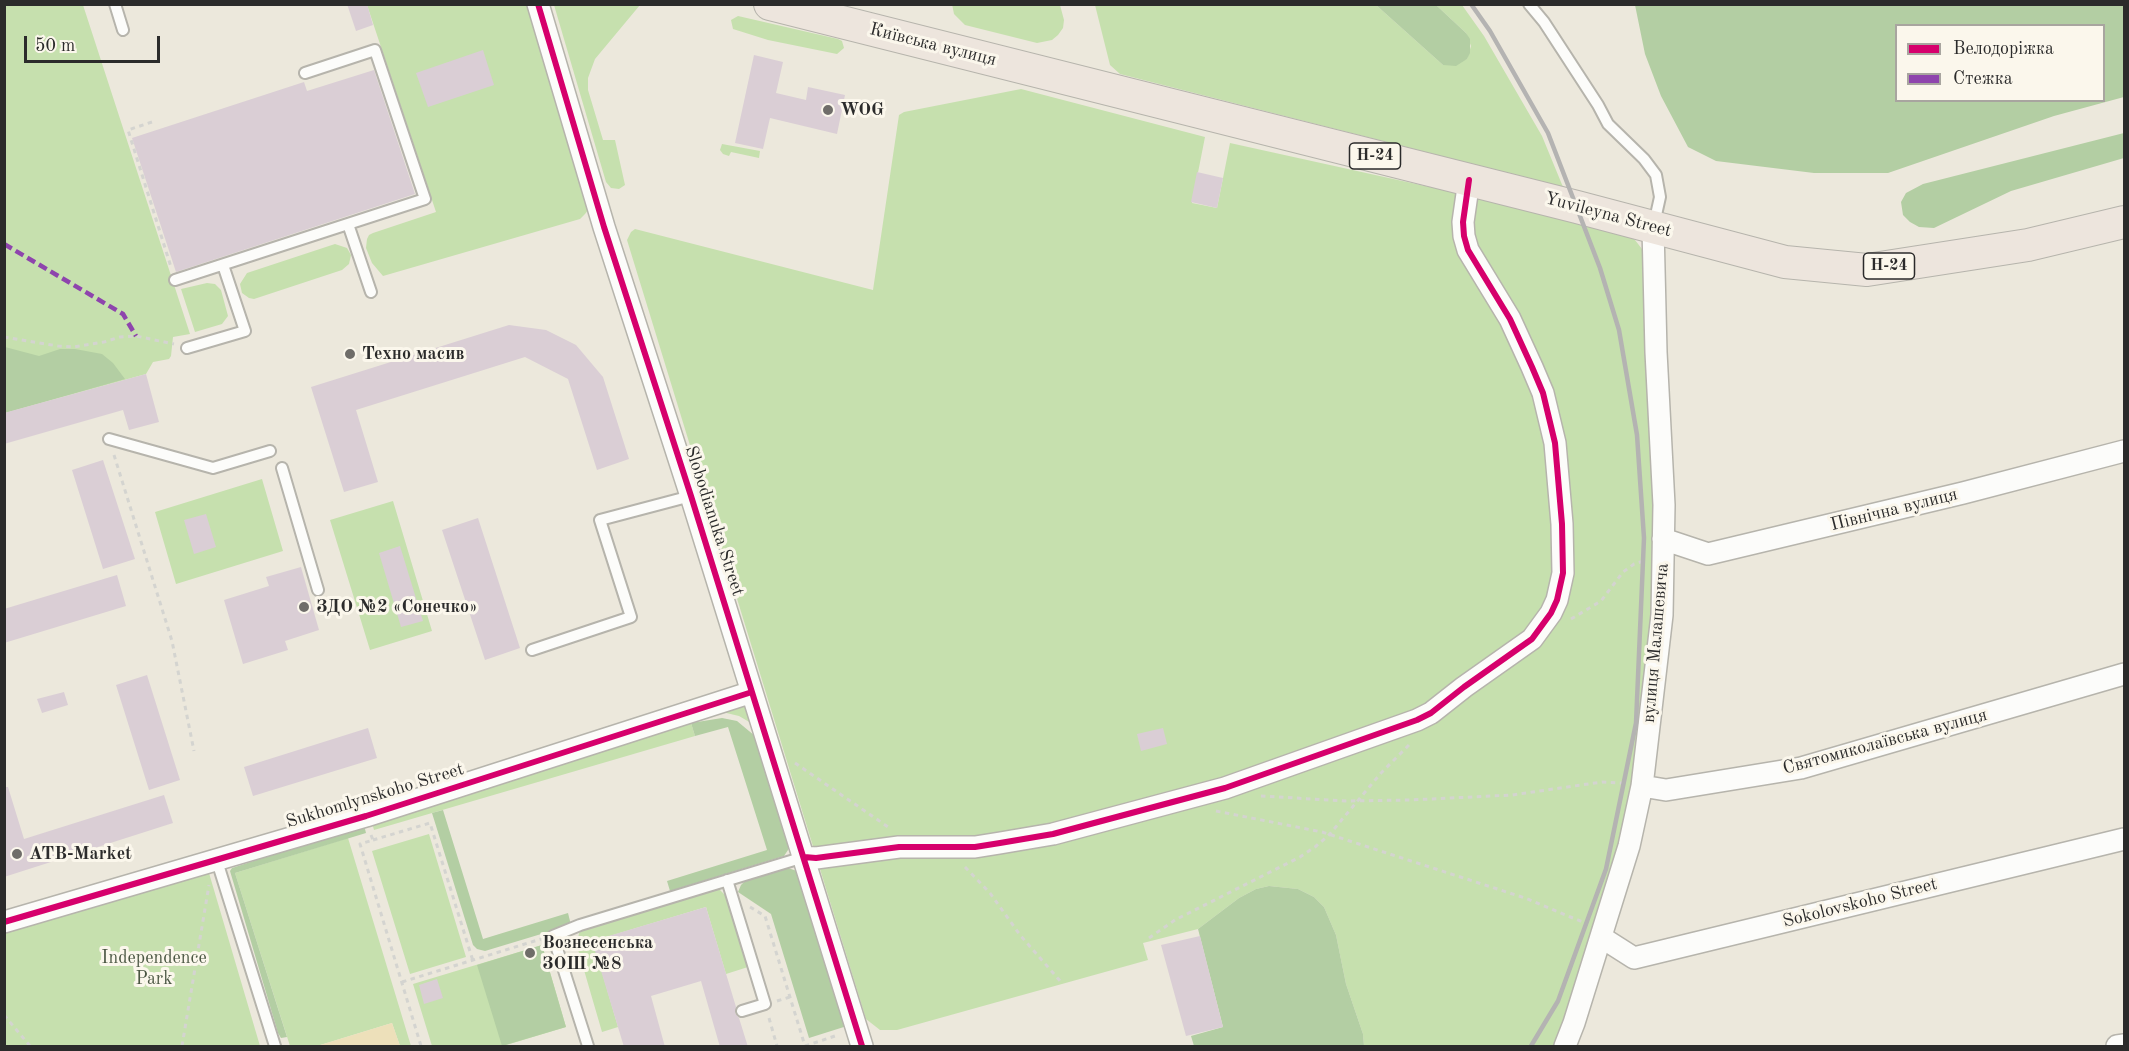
<!DOCTYPE html>
<meta charset="utf-8">
<style>
body{margin:0}
#map{position:relative;width:2129px;height:1051px;overflow:hidden;background:#ece8dc;font-family:"Old Standard TT",serif}
canvas{display:block}
.frame{position:absolute;inset:0;border:6px solid #2b2b2b;pointer-events:none}
.legend{position:absolute;left:1895px;top:24px;width:210px;height:78px;box-sizing:border-box;background:#fbf7ec;border:2px solid #a8a59f;margin:0;padding:8px 10px;list-style:none;font-size:18px;color:#2b2b2b}
.legend li{display:flex;align-items:center;gap:12px;height:30px}
.legend b{width:30px;border:2px solid #a8a59f}
.scale{position:absolute;left:24px;top:36px;width:136px;height:27px;box-sizing:border-box;border:3px solid #2b2b2b;border-top:0;padding-left:8px;font-size:18px;line-height:21px;white-space:nowrap;color:#2b2b2b;-webkit-text-stroke:4px #fbf7ec;paint-order:stroke}
</style>
<div id="map">
<canvas width="2129" height="1051"></canvas>
<div class="frame"></div>
<ul class="legend">
<li><b style="height:8px;background:#d6006c"></b>Велодоріжка</li>
<li><b style="height:8px;background:#8e44ad"></b>Стежка</li>
</ul>
<div class="scale">50 m</div>
</div>
<script>
const ctx = document.querySelector('canvas').getContext('2d');
ctx.lineJoin = 'round';
function fill(path, color) { ctx.fillStyle = color; ctx.fill(path, 'evenodd'); }
const shape = rows => new Path2D(rows.map(r => 'M' + r).join(''));
function trace(path, color, width, dash) { ctx.strokeStyle = color; ctx.lineWidth = width; ctx.lineCap = dash ? 'butt' : 'round'; ctx.setLineDash(dash || []); ctx.stroke(path); }
function label(font, color, halo, rows, align = 'center') {
  ctx.font = font + ' "Old Standard TT",serif'; ctx.lineWidth = 6; ctx.setLineDash([]); ctx.textBaseline = 'middle'; ctx.strokeStyle = halo; ctx.fillStyle = color; for (const [text, x, y, turn = 0] of rows) {
    ctx.save(); ctx.translate(x, y); ctx.rotate((+turn || 0) * Math.PI / 180); ctx.textAlign = isNaN(turn) ? turn : align; if (halo) ctx.strokeText(text, 0, 0); ctx.fillText(text, 0, 0); ctx.restore();
  }
}
fill(shape([
 [952,4,1060,5,1064,20,1063,28,1058,35,1052,40,1037,43,965,25,954,14],
 [5,5,83,5,190,334,173,337,171,356,169,359,153,362,146,374,5,413],
 [367,5,533,5,589,209,585,214,580,219,383,276,372,263,366,248,367,239,369,235,373,233,436,212],
 [554,5,640,5,595,59,588,78,588,90,603,140,615,140,625,185,619,189,611,188,606,182],
 [1095,5,1376,5,1443,65,1467,59,1471,46,1466,33,1436,5,1462,5,1484,36,1542,136,1563,187,1120,74,1110,65],
 [738,16,838,39,842,41,844,48,837,54,768,40,733,29,731,20],
 [1021,89,1205,137,1192,203,1217,208,1230,143,1466,195,1625,234,1635,240,1642,249,1646,260,1647,272,1644,326,1656,444,1658,557,1636,785,1621,852,1558,1046,1364,1046,1363,1034,1346,984,1336,935,1324,907,1314,897,1298,889,1269,886,1256,889,1239,898,1198,929,1143,943,1148,960,897,1030,880,1030,866,1019,627,240,631,232,635,229,873,290,899,115,904,112],
 [722,144,760,151,759,158,731,152,729,156,723,154,720,150],
 [335,244,347,248,351,255,349,264,342,270,254,299,249,298,242,293,240,284,247,273],
 [207,283,215,284,221,290,228,316,222,324,195,332,181,289],
 [262,479,283,551,176,584,155,512],
 [393,501,432,631,370,650,330,520],
 [743,705,746,707,751,723,739,716,718,711],
 [691,723,695,736,374,830,372,823],
 [429,834,466,957,410,974,372,851],
 [348,838,411,1046,400,1046,392,1023,317,1046,290,1046,235,873],
 [209,873,260,1046,5,1046,4,934,66,914],
 [716,889,720,890,726,896,748,967,726,974,706,907,593,941,618,1027,602,1032,577,946,579,933,586,928],
 [542,945,566,1027,503,1046,432,1046,413,984]
]), '#c6e0ae');
fill(shape([
 [1376,5,1436,5,1466,33,1470,39,1470,53,1467,59,1456,66,1443,65],
 [1635,5,2124,5,2124,97,2054,116,1888,173,1814,173,1716,161,1688,147,1661,96,1645,54],
 [1896,26,2104,26,2104,100,1896,100],
 [2124,133,2124,158,2011,191,1934,228,1919,227,1910,222,1903,215,1901,202,1906,193,1923,184],
 [5,347,39,356,60,349,75,349,102,354,113,363,125,379,5,413],
 [722,718,737,721,755,736,789,847,788,850,784,856,670,891,667,881,767,850,728,727,695,736,691,723],
 [443,810,483,939,568,913,571,925,485,951,477,949,473,945,432,813],
 [364,825,366,833,235,873,287,1037,281,1038,278,1033,230,871,232,868],
 [788,868,797,871,847,1026,809,1038,771,914,738,892,741,885,745,881],
 [1269,886,1298,889,1314,897,1324,907,1336,935,1346,984,1363,1034,1364,1046,1194,1046,1191,1036,1223,1027,1198,929,1239,898,1256,889],
 [542,945,566,1027,502,1046,477,965]
]), '#b3cea3');
fill(shape([
 [392,1023,400,1046,317,1046]
]), '#ede0ba');
fill(shape([
 [347,4,367,4,373,25,356,31],
 [483,50,494,85,428,107,416,73],
 [754,55,783,62,776,93,806,100,808,87,845,95,837,134,770,118,763,149,735,143],
 [374,70,415,194,176,272,132,138,304,82,307,91],
 [1197,172,1223,178,1217,208,1191,202],
 [509,325,546,330,576,345,603,377,629,459,597,470,568,379,525,357,356,410,378,482,344,492,311,387],
 [146,374,159,422,129,430,123,410,4,444,4,413],
 [103,460,135,559,103,569,72,470],
 [206,514,216,547,194,554,184,520],
 [478,518,520,648,485,660,442,530],
 [400,546,423,621,401,627,379,553],
 [301,567,319,630,285,641,288,650,243,664,224,600,269,586,266,577],
 [117,575,126,606,4,643,4,609],
 [147,675,180,780,149,790,116,685],
 [64,692,68,705,42,713,37,699],
 [368,728,377,758,253,796,244,767],
 [1163,728,1167,744,1141,751,1137,734],
 [4,787,8,787,24,839,164,795,173,823,4,877],
 [706,907,736,1007,735,1013,739,1018,748,1047,720,1047,701,981,651,996,665,1047,624,1047,592,941],
 [1200,936,1223,1027,1186,1036,1161,945],
 [437,979,443,998,424,1004,419,985]
]), '#daced5');
const service = shape([
 [115,4,123,30],
 [1529,4,1544,22,1598,105,1608,124,1644,159,1656,175,1660,197,1654,224],
 [348,224,371,292],
 [175,280,425,199,375,50,305,73],
 [187,348,245,331,223,265],
 [109,439,213,468,270,451],
 [282,468,318,590],
 [532,650,631,617,600,520,691,496],
 [216,858,275,1046],
 [727,880,765,1004,742,1011],
 [588,1046,553,936,580,925,804,857]
]);
const minor = shape([
 [538,4,604,227,691,496,862,1046],
 [1663,539,1708,554,1963,493,2124,451],
 [1642,786,1666,790,1801,768,2124,674],
 [804,857,816,858,899,847,975,847,1000,843,1053,834,1225,788,1417,720,1431,713,1464,687,1532,639,1551,613,1557,600,1563,573,1562,524,1555,443,1543,393,1532,367,1510,319,1468,250,1464,236,1463,222,1469,180],
 [4,922,366,816,752,692],
 [1601,937,1634,958,2124,839],
 [1565,1046,1574,1023,1629,846,1642,786,1662,615,1664,505,1656,352,1653,228],
 [2117,1046,2124,1045]
]);
const primary = shape([
 [770,4,1577,207,1785,262,1867,270,2028,245,2124,222]
]);
trace(service, '#b6b4ac', 14);
trace(minor, '#b6b4ac', 24);
trace(primary, '#b6b4ac', 34);
trace(shape([
 [152,122,128,130,171,267],
 [4,337,58,346,73,347,104,342,120,337,136,336,174,344],
 [114,455,172,641,194,751],
 [1571,619,1601,601,1623,572,1634,564,1644,561],
 [795,763,891,829],
 [1261,796,1346,801,1410,800,1512,795,1602,782,1622,783],
 [1216,811,1322,832,1525,898,1585,923],
 [371,835,373,840,360,844,421,1046],
 [373,840,430,823,473,961],
 [965,867,990,893,1020,935,1061,982],
 [750,907,765,916,805,1046],
 [1149,938,1175,920,1300,857,1315,847,1329,835,1381,773,1409,745],
 [402,982,541,939],
 [777,1001,790,997],
 [4,1015,30,1046],
 [769,1018,777,1046],
 [182,1046,209,885],
 [805,1046,838,1035]
]), '#d4d4d0', 3, [4.5, 4.5]);
trace(service, '#fcfcfa', 10);
trace(minor, '#fcfcfa', 21);
trace(primary, '#ede5dd', 32);
trace(shape([
 [1471,4,1490,31,1548,133,1600,268,1619,330,1637,435,1644,538,1636,723,1606,869,1558,1001,1531,1046]
]), '#b4b3b2', 4.5);
trace(shape([
 [4,244,123,314,136,336]
]), '#8e44ad', 4.5, [9, 4.5]);
trace(shape([
 [538,4,604,227,691,496,862,1046],
 [804,857,816,858,899,847,975,847,1000,843,1053,834,1225,788,1417,720,1431,713,1464,687,1532,639,1551,613,1557,600,1563,573,1562,524,1555,443,1543,393,1532,367,1510,319,1468,250,1464,236,1463,222,1469,180],
 [4,922,366,816,752,692]
]), '#d6006c', 6);
for (const [x, y, r, color] of [
 [828,110,6,"#6f6d69"],
 [350,354,6,"#6f6d69"],
 [304,607,6,"#6f6d69"],
 [17,854,6,"#6f6d69"],
 [530,953,6,"#6f6d69"]
]) { const dot = new Path2D(); dot.arc(x, y, r, 0, 2 * Math.PI); ctx.fillStyle = color; ctx.fill(dot); trace(dot, '#fbf7ec', 2); }
for (const [x, y, w] of [
 [1375,156,51],
 [1889,266,51]
]) { const box = new Path2D(); box.roundRect(x - w / 2, y - 13, w, 26, 4.5); ctx.fillStyle = '#fbf7ec'; ctx.fill(box); trace(box, '#2b2b2b', 1.5); }
label('bold 16px', '#2b2b2b', null, [
 ["Н-24",1375,156],
 ["Н-24",1889,266]
]);
label('18px', '#2b2b2b', '#fbf7ec', [
 ["Київська вулиця",933,45,14],
 ["Yuvileyna Street",1608,215,15],
 ["Північна вулиця",1894,510,-14],
 ["Slobodianuka Street",714,521,72],
 ["вулиця Малашевича",1656,643,-85],
 ["Святомиколаївська вулиця",1885,742,-15],
 ["Sukhomlynskoho Street",375,796,-17],
 ["Sokolovskoho Street",1860,903,-14]
]);
label('bold 18px', '#2b2b2b', '#fbf7ec', [
 ["WOG",840,110],
 ["Техно масив",362,354],
 ["ЗДО №2 «Сонечко»",316,607],
 ["ATB-Market",29,854],
 ["Вознесенська",542,943],
 ["ЗОШ №8",542,964]
], 'left');
label('18px', '#4a5642', '#fbf7ec', [
 ["Independence",154,958],
 ["Park",154,979]
]);
</script>
